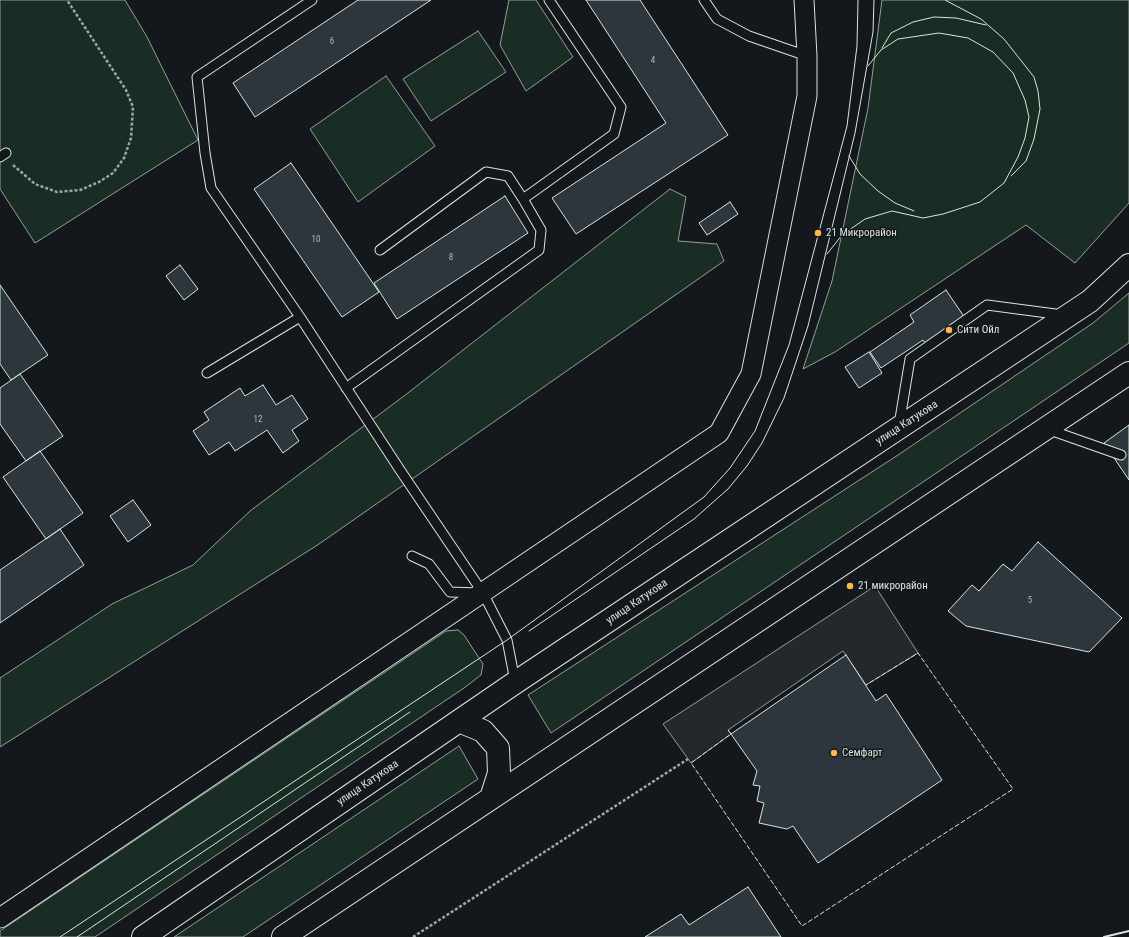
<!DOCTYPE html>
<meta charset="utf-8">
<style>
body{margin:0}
canvas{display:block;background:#14181c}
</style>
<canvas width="1129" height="937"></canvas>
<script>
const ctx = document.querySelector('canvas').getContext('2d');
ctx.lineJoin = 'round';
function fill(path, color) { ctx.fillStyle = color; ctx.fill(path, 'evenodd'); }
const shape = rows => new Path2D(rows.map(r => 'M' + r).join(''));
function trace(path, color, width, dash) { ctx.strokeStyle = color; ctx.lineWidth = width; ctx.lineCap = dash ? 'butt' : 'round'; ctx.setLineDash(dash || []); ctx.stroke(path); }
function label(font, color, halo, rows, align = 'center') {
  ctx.font = font + ' "Roboto Condensed",sans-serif'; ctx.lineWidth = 3; ctx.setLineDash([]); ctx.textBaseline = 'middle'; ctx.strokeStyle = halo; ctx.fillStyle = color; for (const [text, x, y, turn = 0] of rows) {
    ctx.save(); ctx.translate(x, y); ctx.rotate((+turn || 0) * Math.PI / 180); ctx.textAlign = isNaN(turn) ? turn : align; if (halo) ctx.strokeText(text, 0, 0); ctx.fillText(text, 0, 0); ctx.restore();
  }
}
const green = shape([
 [0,0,125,0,147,37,198,140,35,243,0,189,0,0],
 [509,0,536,0,573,57,526,91,500,45,509,0],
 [882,0,1129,0,1129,203,1075,263,1026,225,835,352,803,369,832,281,868,108,882,0],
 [478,31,506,72,431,121,403,79,478,31],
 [386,76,435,146,358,202,310,129,386,76],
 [670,189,686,197,678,241,717,244,724,261,319,544,0,747,0,678,112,604,193,565,250,511,404,396,670,189],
 [1129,293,1129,343,551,733,528,695,898,455,1093,323,1129,293],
 [458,630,464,635,483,664,481,675,464,688,95,937,0,937,0,931,446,631,458,630],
 [459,746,478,779,243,937,174,937,459,746]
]);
fill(green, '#1a2d24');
trace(green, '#939e99', 1);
const parking = shape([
 [875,586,918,653,866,685,843,651,728,730,731,734,691,763,663,724,875,586]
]);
fill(parking, '#24282b');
trace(parking, '#939e99', 1);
const building = shape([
 [358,0,431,0,255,117,233,83,358,0],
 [586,0,640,0,728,135,576,234,552,198,666,123,586,0],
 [291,163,379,292,342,317,254,189,291,163],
 [505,196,528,233,397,319,374,283,505,196],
 [730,202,738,214,707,235,699,223,730,202],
 [180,265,198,289,184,300,166,276,180,265],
 [0,285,48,355,11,380,0,364,0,285],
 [946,290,967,321,928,347,923,340,881,368,870,352,914,322,910,315,946,290],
 [869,352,882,373,859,388,845,367,869,352],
 [20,374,63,436,26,461,0,424,0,388,20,374],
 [263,385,276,405,292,395,308,419,292,430,299,441,283,453,267,430,235,451,229,442,209,455,193,431,209,420,204,412,240,388,245,396,263,385],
 [1129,425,1129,480,1104,443,1129,425],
 [40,451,83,513,46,539,3,477,40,451],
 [133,500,151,525,128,542,110,516,133,500],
 [60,529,84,565,0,623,0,570,60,529],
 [1038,542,1122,618,1089,652,966,626,948,611,972,585,979,591,1003,564,1012,571,1038,542],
 [846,655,876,701,886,694,942,780,818,863,793,826,787,829,759,823,764,803,757,801,760,786,753,785,757,771,731,734,846,655],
 [748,887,781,937,645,937,681,914,689,925,748,887]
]);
fill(building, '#2c363c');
trace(building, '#d8e6dc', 1);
const service = shape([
 [312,0,197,77,205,153,211,188,300,317,400,470,483,593,507,640,515,681],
 [704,0,717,19,749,36,807,56],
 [0,157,6,153],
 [380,250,486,172,508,176,523,199],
 [207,373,300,317],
 [346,388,539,250,541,230,523,199,614,134,621,107,549,0],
 [899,425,910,359,987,305,1063,315],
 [1047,429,1121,455],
 [412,556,429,564,450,592,478,593]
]);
const minor = shape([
 [0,918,719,433,751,374,807,96,807,56,804,0]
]);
const secondary = shape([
 [459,721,483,731,498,748,499,773,491,798],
 [143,937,516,682,1090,301,1129,265],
 [283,937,1129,373]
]);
trace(service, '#d8e6dc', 11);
trace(minor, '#d8e6dc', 21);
trace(secondary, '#d8e6dc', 24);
trace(shape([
 [13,165,35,184,57,192,80,190,99,182,113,173,124,158,131,138,133,107,126,90,67,0],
 [413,937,688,759]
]), '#9da8a2', 2.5, [3, 2]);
trace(service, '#14181c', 9);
trace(minor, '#14181c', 19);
trace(secondary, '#14181c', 22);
trace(shape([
 [945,0,981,19,1004,39,1034,77,1038,91,1040,109,1034,139,1026,161,1011,176],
 [882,48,891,33,913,22,934,17,956,18,986,25],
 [849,156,860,174,878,191,895,203,914,211],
 [827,254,842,235,865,219,892,211,923,218,943,214,980,202,1004,183,1018,157,1025,138,1029,117,1025,100,1013,73,993,52,968,38,939,33,898,39,881,50,868,66],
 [529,631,694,519,728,489,747,466,762,443,784,398,808,326,855,133,873,32,874,0],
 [60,937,507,640,704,497,730,468,755,431,789,345,847,126,857,46,858,0],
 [77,937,410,712]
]), '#d8e6dc', 1);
trace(shape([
 [728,730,731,734,691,763,802,926,1013,789,918,653,866,685]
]), '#d8e6dc', 1, [5, 2]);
trace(shape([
 [1104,937,1129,931]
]), '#d8e6dc', 2);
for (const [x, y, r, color] of [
 [818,233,4,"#ffb74d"],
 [949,330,4,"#ffb74d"],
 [850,586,4,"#ffb74d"],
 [834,753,4,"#ffb74d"]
]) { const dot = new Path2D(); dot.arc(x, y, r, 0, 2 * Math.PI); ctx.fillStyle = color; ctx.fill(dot); trace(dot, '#14181c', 1.5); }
label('9px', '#adbab4', null, [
 ["6",332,42],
 ["4",653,61],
 ["10",316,240],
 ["8",451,258],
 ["12",258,420],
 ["5",1030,601]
]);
label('11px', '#d8e6dc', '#14181c', [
 ["21 Микрорайон",826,233],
 ["Сити Ойл",957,330],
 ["21 микрорайон",858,586],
 ["Семфарт",842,753]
], 'left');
label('11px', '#d8e6dc', '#14181c', [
 ["улица Катукова",907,423,-33],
 ["улица Катукова",637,602,-34],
 ["улица Катукова",368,783,-34]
]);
</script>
